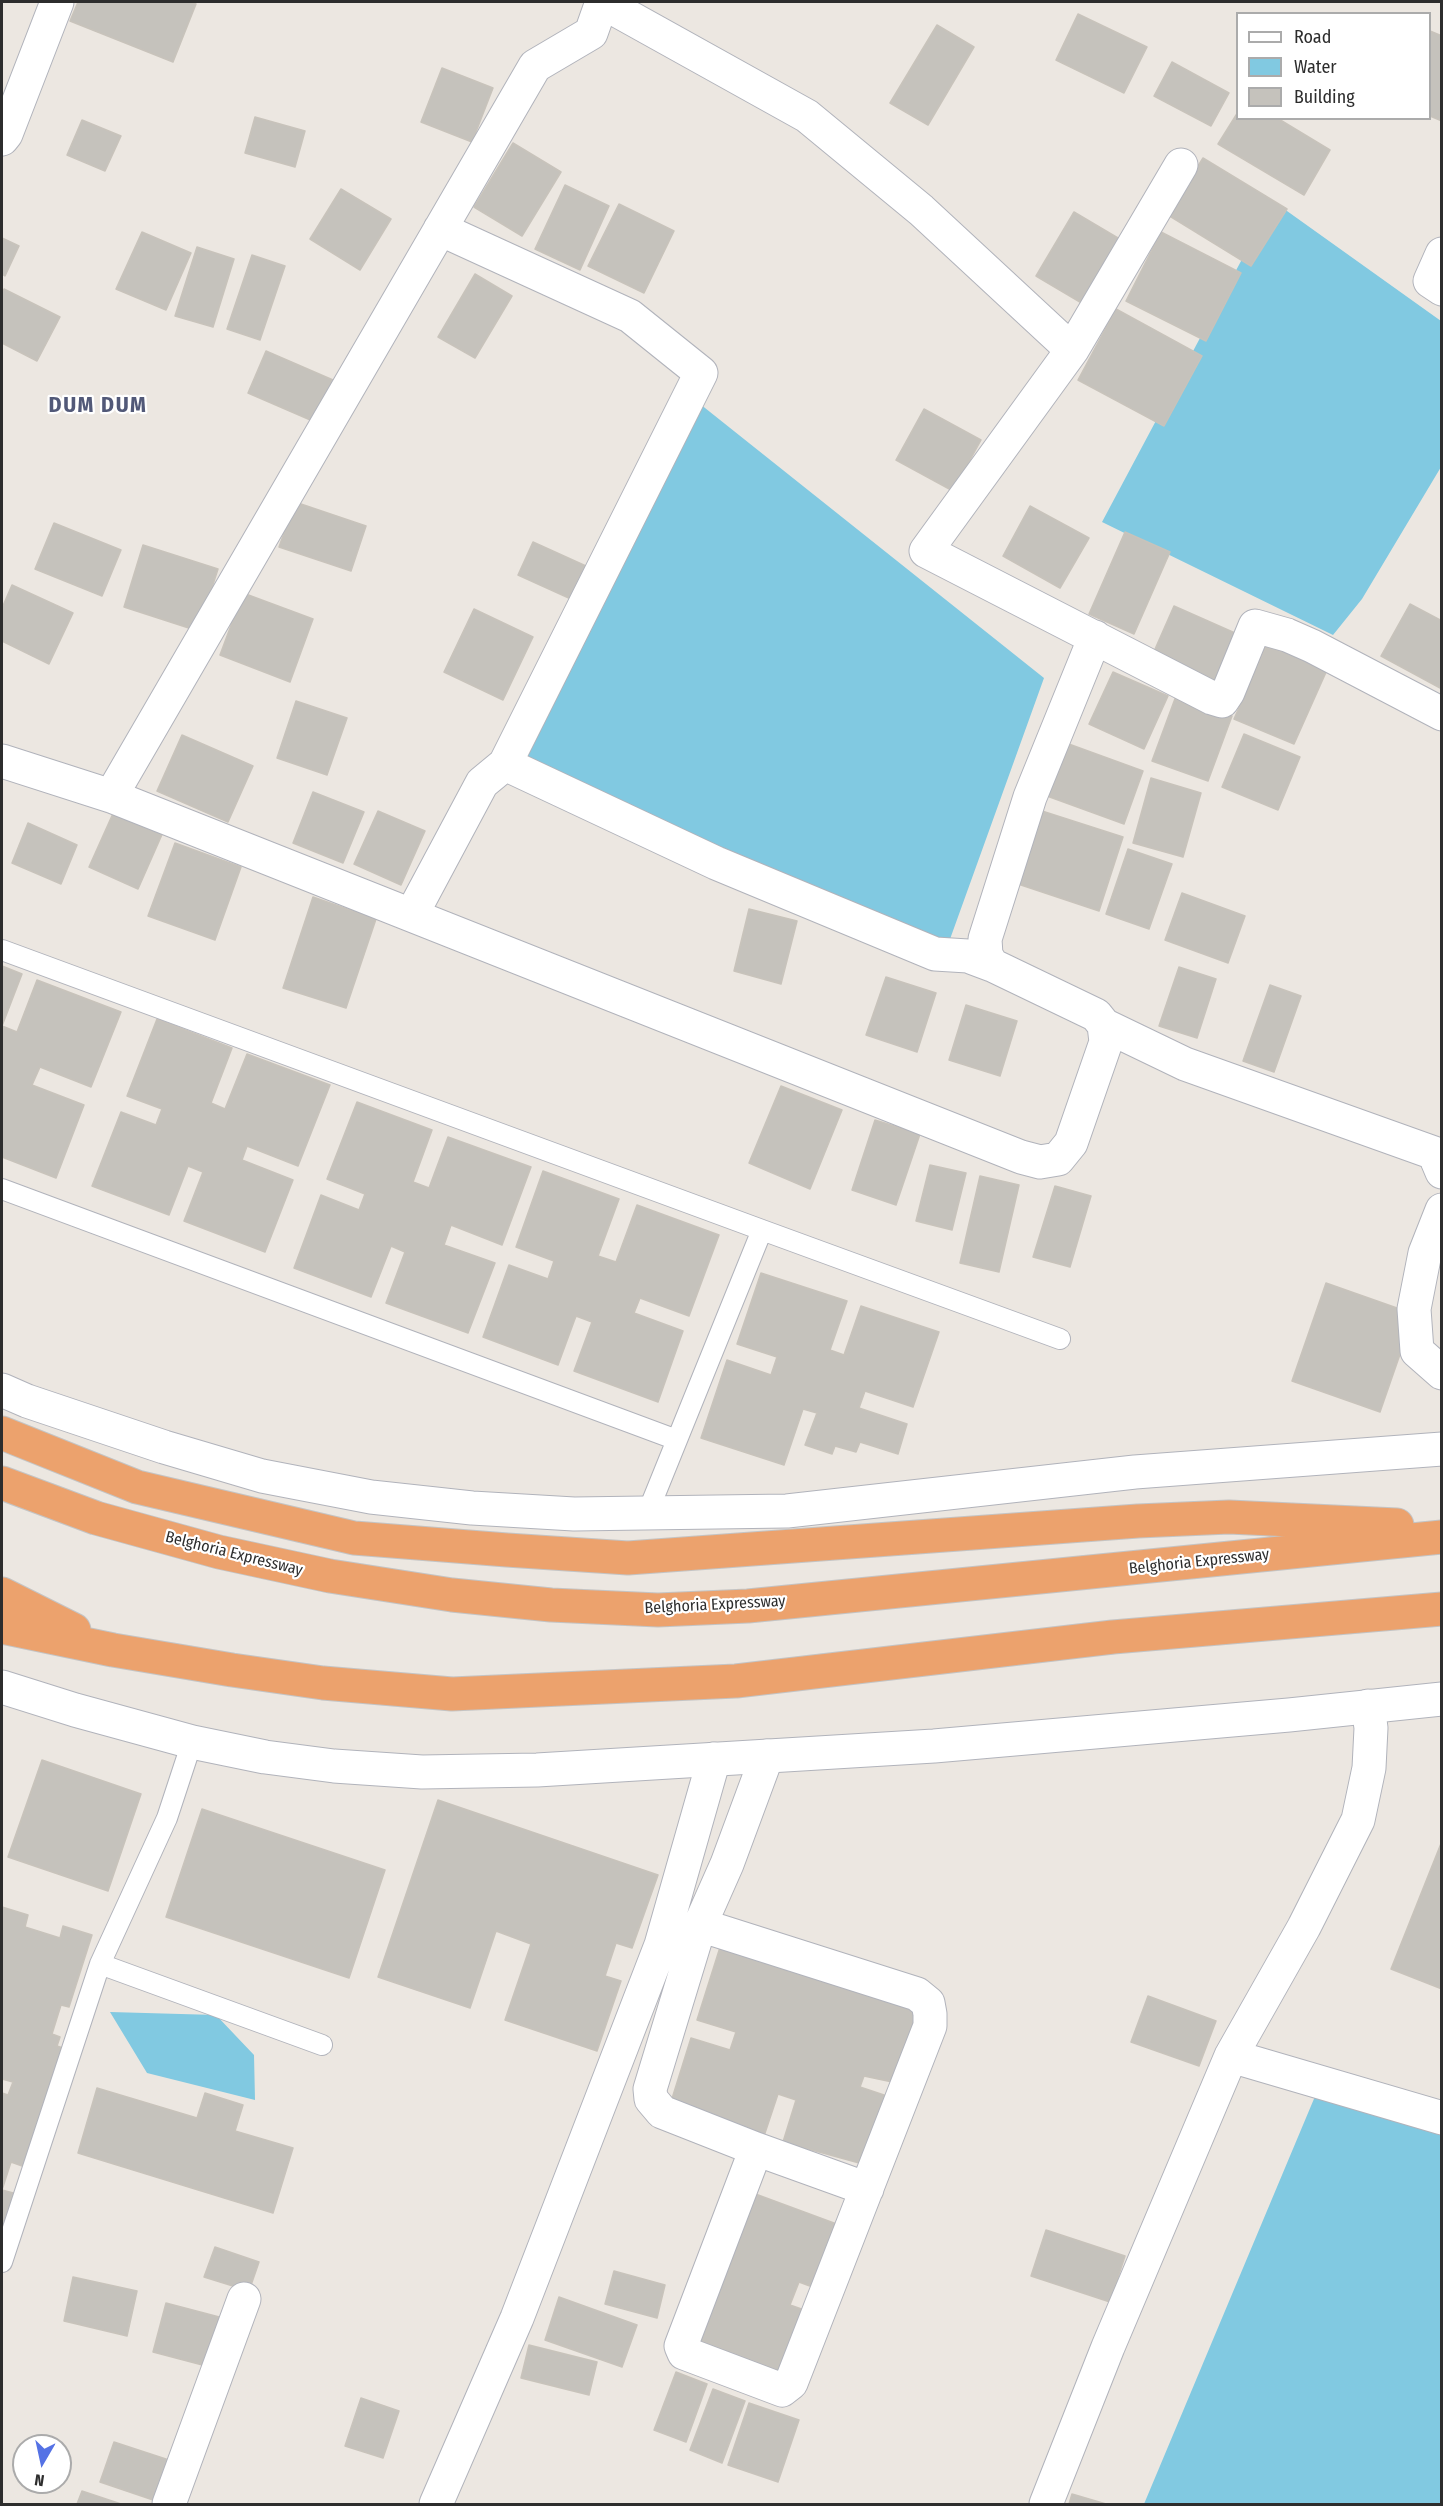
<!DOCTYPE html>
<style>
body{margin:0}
#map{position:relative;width:1443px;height:2506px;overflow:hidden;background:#ece7e1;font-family:"Fira Sans Condensed",sans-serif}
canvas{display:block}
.frame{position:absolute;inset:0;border:3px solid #2d2d2d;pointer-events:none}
.legend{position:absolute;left:1236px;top:12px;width:195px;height:108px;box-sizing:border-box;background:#fff;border:2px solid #ababab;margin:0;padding:8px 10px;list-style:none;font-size:18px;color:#2d2d2d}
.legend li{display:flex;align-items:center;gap:12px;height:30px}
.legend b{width:30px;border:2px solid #ababab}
.north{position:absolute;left:12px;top:2434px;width:60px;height:60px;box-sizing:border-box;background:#fff;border:2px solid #ababab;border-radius:50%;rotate:189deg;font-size:16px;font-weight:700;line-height:24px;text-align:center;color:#2d2d2d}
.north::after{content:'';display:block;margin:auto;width:21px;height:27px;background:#5572e5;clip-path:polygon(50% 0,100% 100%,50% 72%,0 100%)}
</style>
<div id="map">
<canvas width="1443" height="2506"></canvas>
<div class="frame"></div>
<ul class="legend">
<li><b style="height:8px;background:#fff"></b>Road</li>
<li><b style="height:16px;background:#81c9e1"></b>Water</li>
<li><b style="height:16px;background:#c5c2bc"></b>Building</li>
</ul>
<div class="north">N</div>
</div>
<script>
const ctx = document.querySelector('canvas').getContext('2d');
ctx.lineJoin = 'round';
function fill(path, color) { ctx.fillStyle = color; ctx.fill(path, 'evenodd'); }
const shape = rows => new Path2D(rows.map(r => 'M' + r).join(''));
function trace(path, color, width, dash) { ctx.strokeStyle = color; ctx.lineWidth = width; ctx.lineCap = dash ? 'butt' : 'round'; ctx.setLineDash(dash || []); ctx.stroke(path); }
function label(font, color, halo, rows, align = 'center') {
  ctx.font = font + ' "Fira Sans Condensed",sans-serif'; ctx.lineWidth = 4.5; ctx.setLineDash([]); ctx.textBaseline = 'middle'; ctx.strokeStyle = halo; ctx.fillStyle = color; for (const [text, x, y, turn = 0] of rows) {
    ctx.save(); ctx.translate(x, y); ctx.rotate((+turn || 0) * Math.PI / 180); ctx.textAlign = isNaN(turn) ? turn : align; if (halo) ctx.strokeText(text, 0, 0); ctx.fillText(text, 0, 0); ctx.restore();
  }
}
fill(shape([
 [1273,201,1441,321,1441,467,1362,599,1333,635,1102,522],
 [700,404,1044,678,945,953,511,772],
 [110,2012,216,2015,254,2055,255,2100,147,2073],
 [1316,2094,1441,2131,1441,2504,1144,2504]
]), '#81c9e1');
const building = shape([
 [78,2,189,2,196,4,173,62,70,21,78,2],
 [1078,14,1147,47,1124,93,1056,60,1078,14],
 [937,25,974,47,928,125,890,103,937,25],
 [1430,31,1442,36,1442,121,1430,116,1430,31],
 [1172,62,1229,93,1211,126,1154,96,1172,62],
 [442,68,493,88,472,142,421,122,442,68],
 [1238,112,1238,118,1277,118,1330,150,1304,195,1218,144,1238,112],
 [255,117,305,131,295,167,245,153,255,117],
 [82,120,121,136,105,171,67,155,82,120],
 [513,143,561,172,522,236,474,207,513,143],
 [1203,158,1287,209,1251,266,1168,215,1203,158],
 [565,185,609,206,580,270,535,249,565,185],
 [341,189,391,219,360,270,310,239,341,189],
 [619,204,674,231,644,293,588,266,619,204],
 [1074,212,1123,241,1085,305,1036,276,1074,212],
 [142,232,191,253,166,310,116,289,142,232],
 [1161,232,1241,273,1206,341,1126,301,1161,232],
 [2,238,19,246,5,276,2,274,2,238],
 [197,247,234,259,213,327,175,316,197,247],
 [252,255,285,266,260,340,227,329,252,255],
 [475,274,512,296,475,358,438,337,475,274],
 [4,289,60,317,37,361,2,343,2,293,4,289],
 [1116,309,1202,356,1164,426,1078,380,1116,309],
 [266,351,333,380,315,422,248,393,266,351],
 [924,409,981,440,953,491,896,460,924,409],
 [295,502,366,526,351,571,279,547,295,502],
 [1030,506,1089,538,1060,588,1003,556,1030,506],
 [54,523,121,550,102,596,35,569,54,523],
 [1125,532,1170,552,1134,634,1089,614,1125,532],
 [533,542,597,571,582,604,518,575,533,542],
 [143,545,218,569,198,631,124,607,143,545],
 [12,585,73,613,49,664,2,641,2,608,12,585],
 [243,593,313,619,290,682,220,655,243,593],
 [1410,604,1442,621,1442,689,1381,656,1410,604],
 [1174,606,1244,637,1222,686,1152,656,1174,606],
 [474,609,533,637,503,700,444,672,474,609],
 [1267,644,1327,670,1294,744,1234,719,1267,644],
 [1113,672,1168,696,1144,749,1089,724,1113,672],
 [1176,696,1232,716,1208,781,1152,761,1176,696],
 [296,701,347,718,327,775,277,758,296,701],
 [1244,734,1300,757,1278,810,1222,787,1244,734],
 [182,735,253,766,228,822,157,791,182,735],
 [1066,743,1143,771,1124,824,1047,796,1066,743],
 [1151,778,1201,793,1183,857,1133,843,1151,778],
 [313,792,364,812,343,863,293,843,313,792],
 [115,809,164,830,138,889,89,867,115,809],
 [378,811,425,831,401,885,354,864,378,811],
 [1042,811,1123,837,1099,911,1018,884,1042,811],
 [28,823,77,845,61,884,12,863,28,823],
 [175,843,241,867,215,940,148,916,175,843],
 [1128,849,1172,864,1149,929,1106,914,1128,849],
 [1182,893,1245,916,1228,963,1165,940,1182,893],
 [313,897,376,919,346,1008,283,988,313,897],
 [749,909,797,921,781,984,734,971,749,909],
 [2,966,22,974,2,1026,17,1032,37,980,121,1012,91,1087,40,1067,32,1085,84,1105,56,1178,2,1157,2,966],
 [1179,967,1216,979,1197,1038,1159,1026,1179,967],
 [886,977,936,993,917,1052,866,1035,886,977],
 [1270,985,1301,996,1274,1072,1243,1061,1270,985],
 [966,1005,1017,1021,1000,1076,949,1060,966,1005],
 [157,1019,232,1048,211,1103,225,1109,247,1054,330,1085,298,1166,247,1146,242,1160,293,1180,265,1252,184,1221,203,1172,188,1166,169,1215,92,1186,121,1112,156,1125,162,1109,127,1096,157,1019],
 [781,1086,842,1110,810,1189,749,1163,781,1086],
 [357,1102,432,1130,413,1182,429,1188,448,1137,531,1167,502,1245,451,1225,444,1245,495,1263,468,1333,386,1303,405,1252,391,1246,371,1297,294,1268,321,1195,359,1210,365,1194,327,1179,357,1102],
 [875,1120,920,1134,896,1205,852,1190,875,1120],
 [930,1165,966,1173,952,1230,916,1221,930,1165],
 [543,1171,619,1199,598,1256,616,1262,637,1205,719,1235,689,1316,640,1298,634,1313,683,1331,658,1402,574,1371,592,1322,576,1316,558,1365,483,1337,509,1265,548,1279,554,1261,516,1247,543,1171],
 [980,1176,1019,1185,999,1272,960,1263,980,1176],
 [1055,1186,1091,1196,1070,1267,1033,1257,1055,1186],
 [761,1273,847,1301,830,1350,844,1355,861,1306,939,1332,913,1407,865,1391,859,1408,907,1424,898,1454,860,1442,856,1452,835,1446,832,1454,805,1445,817,1413,803,1409,784,1465,701,1438,727,1360,771,1375,777,1357,737,1344,761,1273],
 [1326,1283,1414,1314,1380,1412,1292,1381,1326,1283],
 [42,1760,141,1794,108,1891,8,1857,42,1760],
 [438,1800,658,1875,632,1948,616,1943,605,1976,621,1981,597,2051,505,2020,531,1944,496,1931,470,2008,378,1977,438,1800],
 [202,1809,385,1870,349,1978,166,1917,202,1809],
 [1442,1841,1442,1989,1391,1969,1442,1841],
 [2,1907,28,1915,25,1927,60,1938,63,1926,92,1935,69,2007,61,2005,52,2034,60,2037,57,2046,66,2049,25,2167,11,2162,2,2190,17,2194,9,2232,2,2229,2,2093,8,2095,13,2082,2,2079,2,1907],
 [722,1941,919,2001,897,2083,864,2076,860,2087,893,2098,870,2166,783,2142,796,2100,778,2094,764,2136,670,2105,691,2038,730,2050,736,2032,697,2020,722,1941],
 [1148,1996,1216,2021,1199,2066,1131,2042,1148,1996],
 [97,2088,197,2118,205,2093,243,2105,235,2131,293,2148,273,2213,78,2153,97,2088],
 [750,2192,842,2226,818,2289,799,2282,790,2305,810,2312,785,2379,694,2345,750,2192],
 [1046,2230,1125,2256,1110,2302,1031,2276,1046,2230],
 [215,2247,259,2262,249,2291,204,2277,215,2247],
 [614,2271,665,2285,657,2318,605,2304,614,2271],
 [73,2277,137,2291,127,2336,64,2321,73,2277],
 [559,2297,637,2325,622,2367,545,2340,559,2297],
 [166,2303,223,2318,210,2367,153,2352,166,2303],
 [529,2345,597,2362,589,2395,521,2378,529,2345],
 [676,2372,707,2384,686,2442,654,2430,676,2372],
 [713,2389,745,2401,722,2463,690,2450,713,2389],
 [361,2398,399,2411,383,2458,345,2446,361,2398],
 [749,2403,799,2420,778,2482,728,2465,749,2403],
 [114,2442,175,2462,162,2503,100,2482,114,2442],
 [82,2491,121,2504,77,2504,82,2491],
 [1072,2494,1106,2504,1069,2504,1072,2494]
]);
fill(building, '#c5c2bc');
trace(building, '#c8c3bb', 1.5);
const lane = shape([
 [2,950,762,1230,647,1514],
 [2,1189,677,1440],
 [762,1230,1060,1339],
 [100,1964,322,2045],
 [2,2262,100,1964,167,1818,192,1742]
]);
const street = shape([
 [2,139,6,134,57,2],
 [1442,254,1430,281,1442,289],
 [1072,350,1181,165],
 [2,761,111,796,1021,1157,1040,1162,1058,1159,1071,1143,1106,1042,1104,1025,1096,1015,992,965,986,955,985,939,1030,797,1095,637],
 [505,764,716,863,935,954,968,956,992,965],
 [111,796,535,66,591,33,602,2,807,116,921,210,1072,350,926,551,1212,698,1222,701,1228,692,1255,626,1287,635,1312,646,1442,714],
 [412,914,482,783,505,764,701,373,630,316,440,229],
 [1104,1025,1185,1064,1434,1153,1442,1172],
 [1442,1210,1425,1253,1414,1309,1417,1351,1442,1373],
 [700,1925,917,1994,928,2003,930,2014,930,2026,791,2383,782,2390,684,2353,681,2346,756,2149,662,2112,651,2099,650,2089,700,1925,727,1864,767,1756],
 [1231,2056,1442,2118],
 [756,2149,867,2189],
 [169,2504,244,2299],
 [436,2504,517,2318,661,1945,714,1759],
 [1046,2504,1108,2347,1231,2056,1304,1927,1358,1820,1369,1768,1371,1728,1368,1706]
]);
const secondary = shape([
 [2,1390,27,1401,164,1447,262,1476,371,1497,472,1508,574,1514,787,1511,1135,1472,1442,1449],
 [2,1687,75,1710,192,1742,265,1757,334,1766,422,1772,537,1770,934,1746,1289,1715,1442,1699]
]);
const highway = shape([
 [2,1433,137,1487,354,1538,507,1550,628,1558,1138,1521,1229,1517,1397,1525],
 [2,1483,96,1518,219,1552,330,1576,452,1595,551,1605,658,1610,748,1606,1442,1537],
 [2,1594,74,1630],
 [2,1627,113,1650,232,1670,323,1683,452,1694,736,1681,1113,1637,1442,1609]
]);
trace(lane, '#b1b3bb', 22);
trace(street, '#b1b3bb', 35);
trace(secondary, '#b1b3bb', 35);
trace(highway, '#c4c4c4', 35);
trace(lane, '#fff', 20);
trace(street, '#fff', 33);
trace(secondary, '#fff', 33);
trace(highway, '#eca26d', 33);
label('16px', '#2d2d2d', '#fff', [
 ["Belghoria Expressway",234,1554,14],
 ["Belghoria Expressway",1199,1562,-6],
 ["Belghoria Expressway",715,1605,-3]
]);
ctx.letterSpacing = '1.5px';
label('bold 22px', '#525978', '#fff', [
 ["DUM DUM",98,406]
]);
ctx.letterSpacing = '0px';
</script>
